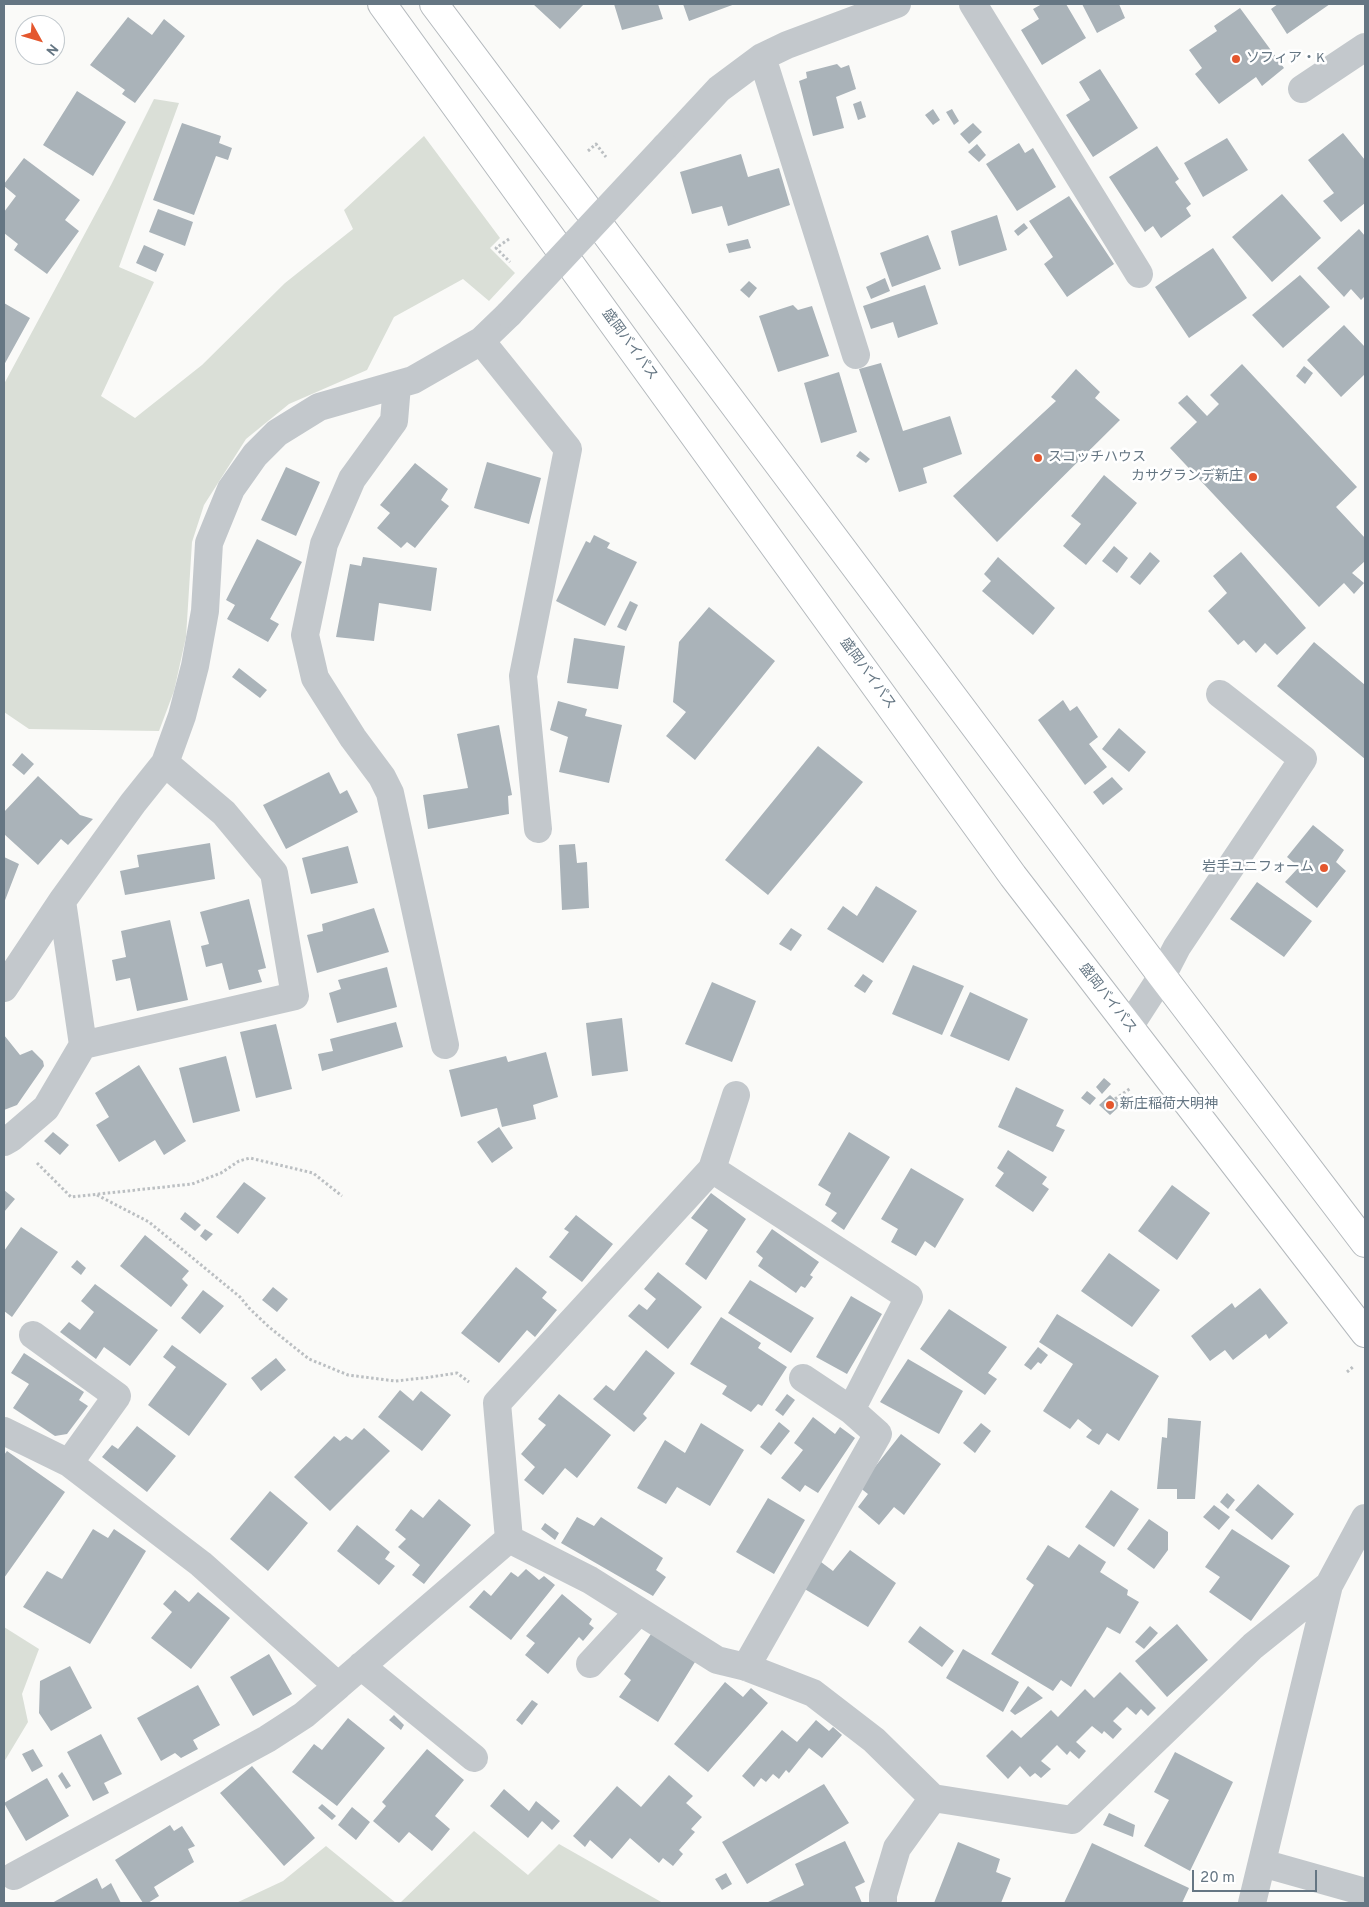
<!DOCTYPE html>
<meta charset="utf-8">
<style>
body{margin:0}
#map{position:relative;width:1369px;height:1907px;overflow:hidden;background:#fafaf8;font-family:Overpass,sans-serif}
canvas{display:block}
.frame{position:absolute;inset:0;border:5px solid #657683;pointer-events:none}
.north{position:absolute;left:15px;top:15px;width:50px;height:50px;box-sizing:border-box;background:#fff;border:1px solid #c1c8cd;border-radius:50%;rotate:129deg;font-size:14px;font-weight:700;line-height:20px;text-align:center;color:#657683}
.north::after{content:'';display:block;margin:auto;width:18px;height:22px;background:#e4572e;clip-path:polygon(50% 0,100% 100%,50% 72%,0 100%)}
.scale{position:absolute;left:1192px;top:1870px;width:125px;height:22px;box-sizing:border-box;border:2px solid #657683;border-top:0;padding-left:6px;font-size:15px;line-height:18px;white-space:nowrap;color:#657683;-webkit-text-stroke:4px #fff;paint-order:stroke}
</style>
<div id="map">
<canvas width="1369" height="1907"></canvas>
<div class="frame"></div>
<div class="north">N</div>
<div class="scale">20 m</div>
</div>
<script>
const ctx = document.querySelector('canvas').getContext('2d');
ctx.lineJoin = 'round';
function fill(path, color) { ctx.fillStyle = color; ctx.fill(path, 'evenodd'); }
const shape = rows => new Path2D(rows.map(r => 'M' + r).join(''));
function trace(path, color, width, dash) { ctx.strokeStyle = color; ctx.lineWidth = width; ctx.lineCap = dash ? 'butt' : 'round'; ctx.setLineDash(dash || []); ctx.stroke(path); }
function label(font, color, halo, rows, align = 'center') {
  ctx.font = font + ' Overpass,"Noto Sans JP",sans-serif'; ctx.lineWidth = 5; ctx.setLineDash([]); ctx.textBaseline = 'middle'; ctx.strokeStyle = halo; ctx.fillStyle = color; for (const [text, x, y, turn = 0] of rows) {
    ctx.save(); ctx.translate(x, y); ctx.rotate((+turn || 0) * Math.PI / 180); ctx.textAlign = isNaN(turn) ? turn : align; if (halo) ctx.strokeText(text, 0, 0); ctx.fillText(text, 0, 0); ctx.restore();
  }
}
fill(shape([
 [154,99,179,103,119,267,154,282,101,396,135,418,202,365,285,283,353,229,344,210,424,136,500,238,490,248,515,273,489,301,463,279,394,317,367,370,289,404,246,439,204,505,192,542,186,637,174,691,159,731,29,729,4,712,4,384,111,185],
 [4,1627,39,1649,22,1694,28,1722,4,1762],
 [474,1831,528,1875,559,1844,663,1903,400,1903],
 [326,1846,396,1903,236,1903,283,1881]
]), '#dadfd7');
fill(shape([
 [533,4,584,4,560,29],
 [614,4,658,4,663,19,622,30],
 [683,4,735,4,689,21],
 [1042,4,1066,4,1086,38,1042,65,1021,30,1039,19,1033,9],
 [1082,4,1119,4,1125,18,1097,33],
 [1278,4,1330,4,1287,34,1271,9],
 [1240,8,1284,68,1262,86,1256,77,1219,104,1195,74,1202,68,1189,50,1217,31,1214,26],
 [128,17,152,35,164,19,185,36,135,103,122,94,125,90,90,65],
 [837,64,841,68,849,65,856,89,836,97,844,128,813,136,799,81,807,78,806,72],
 [1100,69,1138,128,1093,157,1066,115,1090,100,1079,82],
 [77,91,126,122,93,176,43,145],
 [861,101,866,117,858,120,853,104],
 [933,109,940,120,933,125,925,115],
 [952,109,959,121,954,125,946,112],
 [182,123,221,136,219,143,232,148,228,160,216,156,194,215,153,200],
 [973,123,982,132,969,144,960,134],
 [1343,133,1365,160,1365,203,1341,222,1323,201,1334,193,1308,160],
 [1227,138,1248,170,1203,197,1184,163],
 [1019,143,1025,153,1033,148,1056,187,1017,211,986,164],
 [977,144,986,155,979,162,968,152],
 [1157,146,1179,179,1175,182,1191,204,1186,208,1191,216,1161,238,1153,226,1145,232,1109,177],
 [741,154,748,177,779,168,790,205,728,226,722,206,692,214,680,172],
 [24,158,80,200,65,220,79,231,47,274,14,250,18,244,4,233,4,212,16,196,4,186,4,184],
 [1282,194,1321,238,1272,282,1232,237],
 [1069,196,1114,264,1067,297,1044,264,1053,257,1029,221],
 [158,209,193,222,185,246,149,232],
 [997,215,1007,250,959,266,951,231],
 [1024,223,1028,228,1018,236,1014,231],
 [1359,229,1365,236,1365,296,1361,300,1351,289,1344,297,1317,268],
 [928,235,941,269,892,287,880,253],
 [748,239,751,248,729,253,726,244],
 [144,245,164,254,156,272,136,263],
 [1213,248,1247,298,1189,338,1155,287],
 [1300,275,1330,307,1283,348,1252,315],
 [885,278,890,291,871,299,866,287],
 [749,281,757,288,749,298,740,290],
 [925,285,938,324,898,338,893,322,871,329,863,306],
 [4,303,30,318,4,365],
 [793,305,798,310,812,306,829,356,778,372,759,316],
 [1344,325,1365,347,1365,374,1341,397,1307,360],
 [881,363,903,431,950,416,962,454,923,468,927,483,899,492,859,369],
 [1242,364,1357,487,1336,507,1365,538,1365,561,1352,573,1364,583,1354,594,1344,583,1319,607,1170,448,1197,422,1178,403,1187,395,1207,416,1219,404,1210,395],
 [1304,366,1313,373,1305,384,1296,376],
 [1076,369,1100,392,1095,398,1120,420,997,542,953,496,1056,401,1051,397],
 [839,372,857,432,821,443,804,383],
 [860,451,870,459,866,463,856,456],
 [487,462,541,478,529,524,474,508],
 [415,463,448,489,441,500,449,506,415,548,407,542,401,548,377,528,390,513,380,505],
 [286,467,320,482,296,536,261,520],
 [1104,475,1137,503,1086,565,1063,546,1081,524,1071,516],
 [594,535,610,543,607,548,637,562,605,626,556,601,586,541,590,543],
 [257,539,302,562,270,619,279,624,268,642,227,619,235,605,226,600],
 [1114,546,1128,558,1117,573,1102,561],
 [1150,552,1160,561,1140,585,1130,577],
 [1241,552,1306,628,1277,655,1265,643,1256,653,1244,640,1238,645,1208,611,1227,593,1213,576],
 [363,557,437,568,431,611,379,603,374,641,336,637,350,564,361,566],
 [998,557,1055,608,1033,635,982,591,991,581,984,574],
 [630,601,638,605,626,631,617,627],
 [709,607,775,661,695,760,666,736,686,712,673,702,679,642],
 [574,638,625,646,618,689,567,683],
 [1314,642,1365,685,1365,759,1277,686],
 [239,668,267,690,260,698,232,677],
 [1063,700,1070,711,1077,706,1098,737,1089,744,1107,767,1085,785,1038,720],
 [558,701,587,709,585,716,622,725,609,783,559,772,568,737,550,730],
 [499,725,512,795,508,796,509,814,428,829,423,795,468,788,457,734],
 [1119,728,1146,752,1129,772,1102,749],
 [818,746,863,782,768,895,725,860],
 [22,753,34,764,24,775,12,765],
 [329,772,340,794,347,790,358,812,286,849,263,805],
 [38,776,80,815,93,819,68,845,61,839,38,865,4,834,4,812],
 [1112,777,1123,789,1103,805,1093,792],
 [1313,825,1344,850,1336,862,1346,871,1317,908,1285,882,1299,867,1287,857],
 [210,843,215,879,125,895,120,871,139,867,137,855],
 [575,844,577,863,587,862,589,908,562,910,559,845],
 [348,846,358,883,311,894,302,858],
 [4,857,19,864,4,903],
 [1257,882,1312,921,1284,957,1230,919],
 [876,886,917,911,883,963,827,929,843,906,857,916],
 [249,899,266,968,258,970,262,982,229,990,222,963,206,967,201,946,209,944,200,912],
 [374,908,389,952,317,973,307,935,323,931,322,924],
 [170,920,188,1000,137,1011,130,978,116,981,112,960,126,957,121,931],
 [791,928,802,935,791,951,779,944],
 [913,965,964,986,942,1035,892,1014],
 [387,967,397,1007,337,1023,329,993,341,989,338,980],
 [863,974,873,981,865,993,854,986],
 [712,982,756,1001,732,1062,685,1044],
 [970,992,1028,1019,1009,1061,950,1036],
 [622,1018,628,1071,592,1076,586,1023],
 [396,1022,403,1047,322,1071,318,1054,333,1051,330,1039],
 [276,1024,292,1089,256,1098,240,1032],
 [4,1035,20,1055,32,1050,43,1061,44,1066,17,1105,4,1110],
 [546,1052,558,1097,533,1105,536,1119,502,1127,497,1108,461,1117,449,1070,506,1056,508,1062],
 [226,1056,240,1111,193,1123,179,1068],
 [139,1065,186,1141,164,1155,155,1140,119,1162,96,1125,109,1117,95,1093],
 [1104,1078,1111,1084,1102,1094,1096,1087],
 [1016,1087,1064,1110,1056,1126,1065,1130,1053,1152,998,1127],
 [1087,1091,1096,1098,1090,1105,1081,1098],
 [1110,1095,1121,1105,1110,1115,1099,1105],
 [499,1127,513,1148,492,1163,477,1142],
 [53,1132,69,1145,60,1155,44,1141],
 [849,1132,890,1157,844,1230,831,1221,837,1213,825,1205,831,1193,818,1185],
 [1008,1150,1047,1177,1042,1184,1049,1189,1033,1212,995,1186,1004,1173,997,1168],
 [911,1168,964,1199,935,1248,925,1241,916,1256,891,1242,898,1229,881,1219],
 [244,1182,266,1198,238,1234,216,1217],
 [1172,1185,1210,1213,1177,1260,1138,1231],
 [4,1190,15,1199,4,1212],
 [711,1193,746,1219,706,1280,685,1264,708,1230,691,1218],
 [185,1212,201,1225,195,1231,180,1219],
 [576,1215,613,1244,582,1282,549,1257,569,1232,564,1229],
 [21,1227,58,1252,12,1317,4,1311,4,1251],
 [205,1229,213,1234,206,1241,200,1236],
 [772,1229,819,1262,810,1275,813,1277,805,1288,801,1286,796,1293,758,1266,763,1258,756,1252],
 [145,1235,189,1271,182,1279,188,1285,171,1307,120,1266],
 [1109,1253,1160,1290,1132,1327,1081,1291],
 [77,1260,86,1268,81,1275,71,1267],
 [516,1267,547,1292,542,1298,557,1310,535,1337,527,1330,499,1363,461,1333],
 [658,1272,702,1307,668,1349,628,1316,639,1304,647,1310,656,1299,644,1289],
 [750,1280,814,1318,791,1353,728,1313],
 [95,1284,158,1330,130,1366,104,1347,96,1359,60,1332,69,1322,80,1330,94,1312,81,1301],
 [273,1287,288,1299,277,1312,262,1300],
 [1260,1288,1288,1323,1269,1339,1266,1334,1233,1360,1225,1350,1210,1361,1191,1336,1232,1303,1235,1308],
 [203,1290,224,1306,200,1334,181,1318],
 [851,1296,882,1314,847,1374,816,1357],
 [949,1309,1007,1347,988,1373,997,1379,985,1395,920,1349],
 [1057,1314,1159,1376,1119,1441,1107,1433,1099,1445,1086,1437,1092,1430,1078,1419,1070,1429,1043,1411,1073,1364,1039,1342],
 [721,1317,761,1343,758,1348,787,1367,762,1406,758,1404,751,1412,722,1394,727,1386,690,1364],
 [172,1345,227,1384,189,1436,148,1405,176,1367,163,1357],
 [1038,1347,1048,1355,1041,1364,1038,1362,1031,1370,1024,1365],
 [646,1350,675,1373,643,1414,647,1418,634,1432,593,1399,606,1385,614,1391],
 [24,1353,84,1392,79,1400,88,1406,67,1434,55,1436,13,1408,29,1384,11,1373],
 [276,1358,286,1370,261,1391,251,1378],
 [908,1359,963,1391,939,1434,880,1402],
 [400,1390,413,1401,421,1391,451,1415,422,1451,378,1417],
 [559,1394,611,1435,577,1478,565,1468,543,1495,524,1480,535,1467,521,1454,546,1425,538,1419],
 [787,1394,795,1400,783,1416,775,1410],
 [813,1417,835,1434,840,1427,855,1438,818,1493,805,1485,800,1492,781,1478,803,1450,794,1443],
 [1168,1418,1201,1421,1195,1499,1177,1499,1177,1489,1157,1489,1162,1437,1167,1438],
 [779,1422,790,1431,771,1455,760,1447],
 [701,1423,744,1450,710,1506,677,1487,666,1504,637,1488,665,1440,685,1453],
 [981,1423,991,1431,975,1453,963,1443],
 [137,1426,176,1456,147,1492,102,1457,112,1445,118,1449],
 [364,1428,390,1451,330,1511,294,1477,334,1436,340,1441,346,1436,352,1440],
 [901,1434,941,1464,904,1515,894,1507,879,1525,858,1507,868,1494,859,1487],
 [7,1451,65,1492,4,1578,4,1455],
 [1258,1484,1294,1514,1272,1540,1235,1510],
 [1111,1490,1139,1509,1114,1547,1085,1527],
 [270,1491,308,1523,268,1571,230,1539],
 [1227,1493,1235,1500,1228,1509,1220,1502],
 [768,1498,805,1520,774,1574,736,1552],
 [439,1499,471,1525,424,1584,412,1575,420,1565,398,1547,406,1539,395,1530,411,1509,423,1518],
 [1214,1505,1230,1517,1219,1530,1203,1517],
 [577,1517,594,1526,601,1517,663,1558,656,1570,666,1577,653,1596,561,1543],
 [1149,1519,1168,1532,1168,1550,1154,1569,1127,1549],
 [545,1523,559,1533,555,1540,541,1529],
 [357,1525,390,1552,385,1559,395,1566,379,1585,337,1551],
 [93,1529,108,1538,114,1529,146,1551,90,1644,23,1607,47,1571,62,1579],
 [1232,1529,1290,1566,1251,1621,1209,1592,1220,1577,1205,1567],
 [1079,1544,1106,1562,1100,1572,1128,1590,1127,1595,1139,1602,1120,1634,1107,1627,1071,1687,1061,1680,1053,1691,991,1654,1034,1585,1026,1579,1048,1545,1069,1558],
 [850,1550,896,1583,868,1627,803,1588,821,1562,833,1571],
 [526,1569,539,1580,544,1576,555,1585,511,1640,469,1607,484,1590,491,1596,511,1572,518,1577],
 [175,1590,189,1602,198,1592,230,1618,191,1669,151,1638,172,1612,163,1604],
 [562,1594,592,1619,589,1624,594,1628,583,1641,579,1637,548,1674,525,1655,535,1643,526,1636],
 [1177,1624,1208,1660,1167,1697,1135,1661],
 [920,1626,954,1651,942,1667,908,1642],
 [1150,1626,1158,1633,1144,1649,1135,1642],
 [651,1634,695,1662,658,1722,619,1697,631,1680,624,1674],
 [963,1649,1019,1682,1003,1712,946,1678],
 [269,1654,292,1694,253,1716,230,1677],
 [70,1666,92,1708,51,1731,39,1713,40,1681],
 [1120,1672,1156,1708,1148,1716,1141,1709,1136,1715,1127,1707,1113,1721,1122,1729,1113,1739,1104,1731,1102,1734,1092,1726,1076,1742,1086,1751,1079,1759,1070,1751,1067,1755,1057,1745,1041,1761,1051,1769,1041,1778,1035,1773,1030,1777,1020,1766,1008,1779,986,1756,1012,1730,1021,1738,1051,1710,1058,1717,1085,1689,1094,1698],
 [725,1682,743,1697,751,1688,768,1703,708,1772,674,1744],
 [198,1685,220,1725,193,1740,198,1749,181,1758,175,1753,161,1761,137,1718],
 [1028,1686,1043,1698,1015,1715,1010,1711],
 [532,1700,538,1704,522,1725,516,1720],
 [394,1715,404,1725,401,1730,389,1720],
 [348,1718,385,1748,337,1806,292,1772,314,1744,322,1750],
 [816,1720,829,1731,833,1727,842,1735,822,1758,809,1748,789,1773,786,1770,779,1779,773,1774,766,1782,761,1778,754,1787,742,1776,782,1730,797,1742],
 [101,1734,122,1774,104,1783,109,1793,93,1801,67,1752],
 [33,1749,43,1766,32,1772,22,1754],
 [427,1749,464,1780,435,1816,450,1829,432,1851,409,1832,399,1843,373,1821,386,1806,382,1802],
 [1175,1752,1233,1782,1190,1871,1144,1846,1169,1800,1154,1792],
 [252,1766,315,1838,284,1866,220,1793],
 [62,1772,71,1786,66,1789,58,1776],
 [669,1775,693,1796,686,1803,702,1817,691,1829,695,1832,679,1850,683,1854,673,1866,663,1858,659,1863,630,1838,612,1859,590,1840,585,1847,573,1836,617,1786,641,1807],
 [47,1778,69,1816,26,1841,4,1803],
 [824,1784,849,1823,747,1884,722,1842],
 [504,1789,529,1811,536,1801,560,1821,552,1830,542,1821,528,1838,490,1806],
 [322,1804,336,1816,332,1820,318,1808],
 [352,1807,370,1822,356,1840,338,1825],
 [1109,1813,1135,1825,1133,1837,1103,1825],
 [170,1825,174,1831,182,1826,195,1846,188,1849,194,1862,154,1887,159,1896,148,1903,143,1903,115,1860],
 [845,1841,865,1882,855,1887,862,1903,766,1903,804,1885,795,1864],
 [958,1842,1000,1859,996,1872,1011,1878,1001,1903,934,1903],
 [1092,1843,1189,1888,1182,1903,1064,1903],
 [726,1873,732,1884,722,1890,715,1879],
 [97,1878,102,1889,111,1883,121,1903,52,1903]
]), '#aab3b9');
const highway = shape([
 [382,4,1013,876,1365,1333],
 [434,4,1162,976,1365,1243]
]);
trace(highway, '#b4b9bd', 30);
trace(shape([
 [588,151,596,144,606,157],
 [509,239,496,248,510,262],
 [1115,1099,1131,1088],
 [37,1163,71,1197,192,1184,221,1173,239,1161,250,1158,313,1173,342,1196],
 [97,1195,149,1222,240,1297,250,1309,269,1327,309,1359,348,1375,395,1381,424,1378,457,1373,469,1382],
 [1347,1372,1354,1366]
]), '#bbbfc2', 3, [2.5, 2.5]);
trace(shape([
 [973,4,1139,274],
 [762,57,856,355],
 [1302,89,1365,47],
 [665,147,719,89,762,57,787,45,897,4],
 [481,341,568,449,523,676,538,829],
 [397,385,394,421,352,479,324,544,305,635,315,678,353,738,382,777,390,793,445,1045],
 [4,988,62,901],
 [1129,1027,1162,976,1177,947,1303,759,1220,694],
 [83,1045,295,996,274,873,224,813,165,763],
 [4,1142,11,1138,46,1108,83,1045,62,901,133,803,165,763,182,716,195,666,205,611,209,543,231,489,255,455,277,433,319,407,413,380,481,341,509,314],
 [712,1169,736,1095],
 [33,1335,117,1396,69,1463],
 [803,1378,851,1410],
 [4,1431,69,1463,201,1564,338,1686,509,1539,590,1580,717,1660,746,1667,813,1693,874,1740,933,1798,1072,1820,1253,1646,1329,1585],
 [509,1539,497,1403,712,1169,909,1297,851,1410,878,1434,746,1667],
 [590,1664,639,1611],
 [361,1666,474,1758],
 [1262,1863,1365,1892],
 [14,1876,267,1739,304,1715,338,1686],
 [883,1903,883,1895,897,1848,933,1798],
 [1252,1903,1329,1585,1365,1518]
]), '#c3c8cc', 28);
trace(highway, '#fff', 28);
trace(shape([
 [509,314,665,147]
]), '#c3c8cc', 28);
for (const [x, y, r, color] of [
 [1236,59,5,"#e4572e"],
 [1038,458,5,"#e4572e"],
 [1253,477,5,"#e4572e"],
 [1324,868,5,"#e4572e"],
 [1110,1105,5,"#e4572e"]
]) { const dot = new Path2D(); dot.arc(x, y, r, 0, 2 * Math.PI); ctx.fillStyle = color; ctx.fill(dot); trace(dot, '#fff', 2); }
label('14px', '#657683', '#fff', [
 ["ソフィア・K",1246,59],
 ["スコッチハウス",1048,458],
 ["カサグランデ新庄",1243,477,"right"],
 ["岩手ユニフォーム",1314,868,"right"],
 ["新庄稲荷大明神",1120,1105]
], 'left');
label('14px', '#657683', '#fff', [
 ["盛岡バイパス",629,345,54],
 ["盛岡バイパス",867,674,54],
 ["盛岡バイパス",1107,999,52]
]);
</script>
